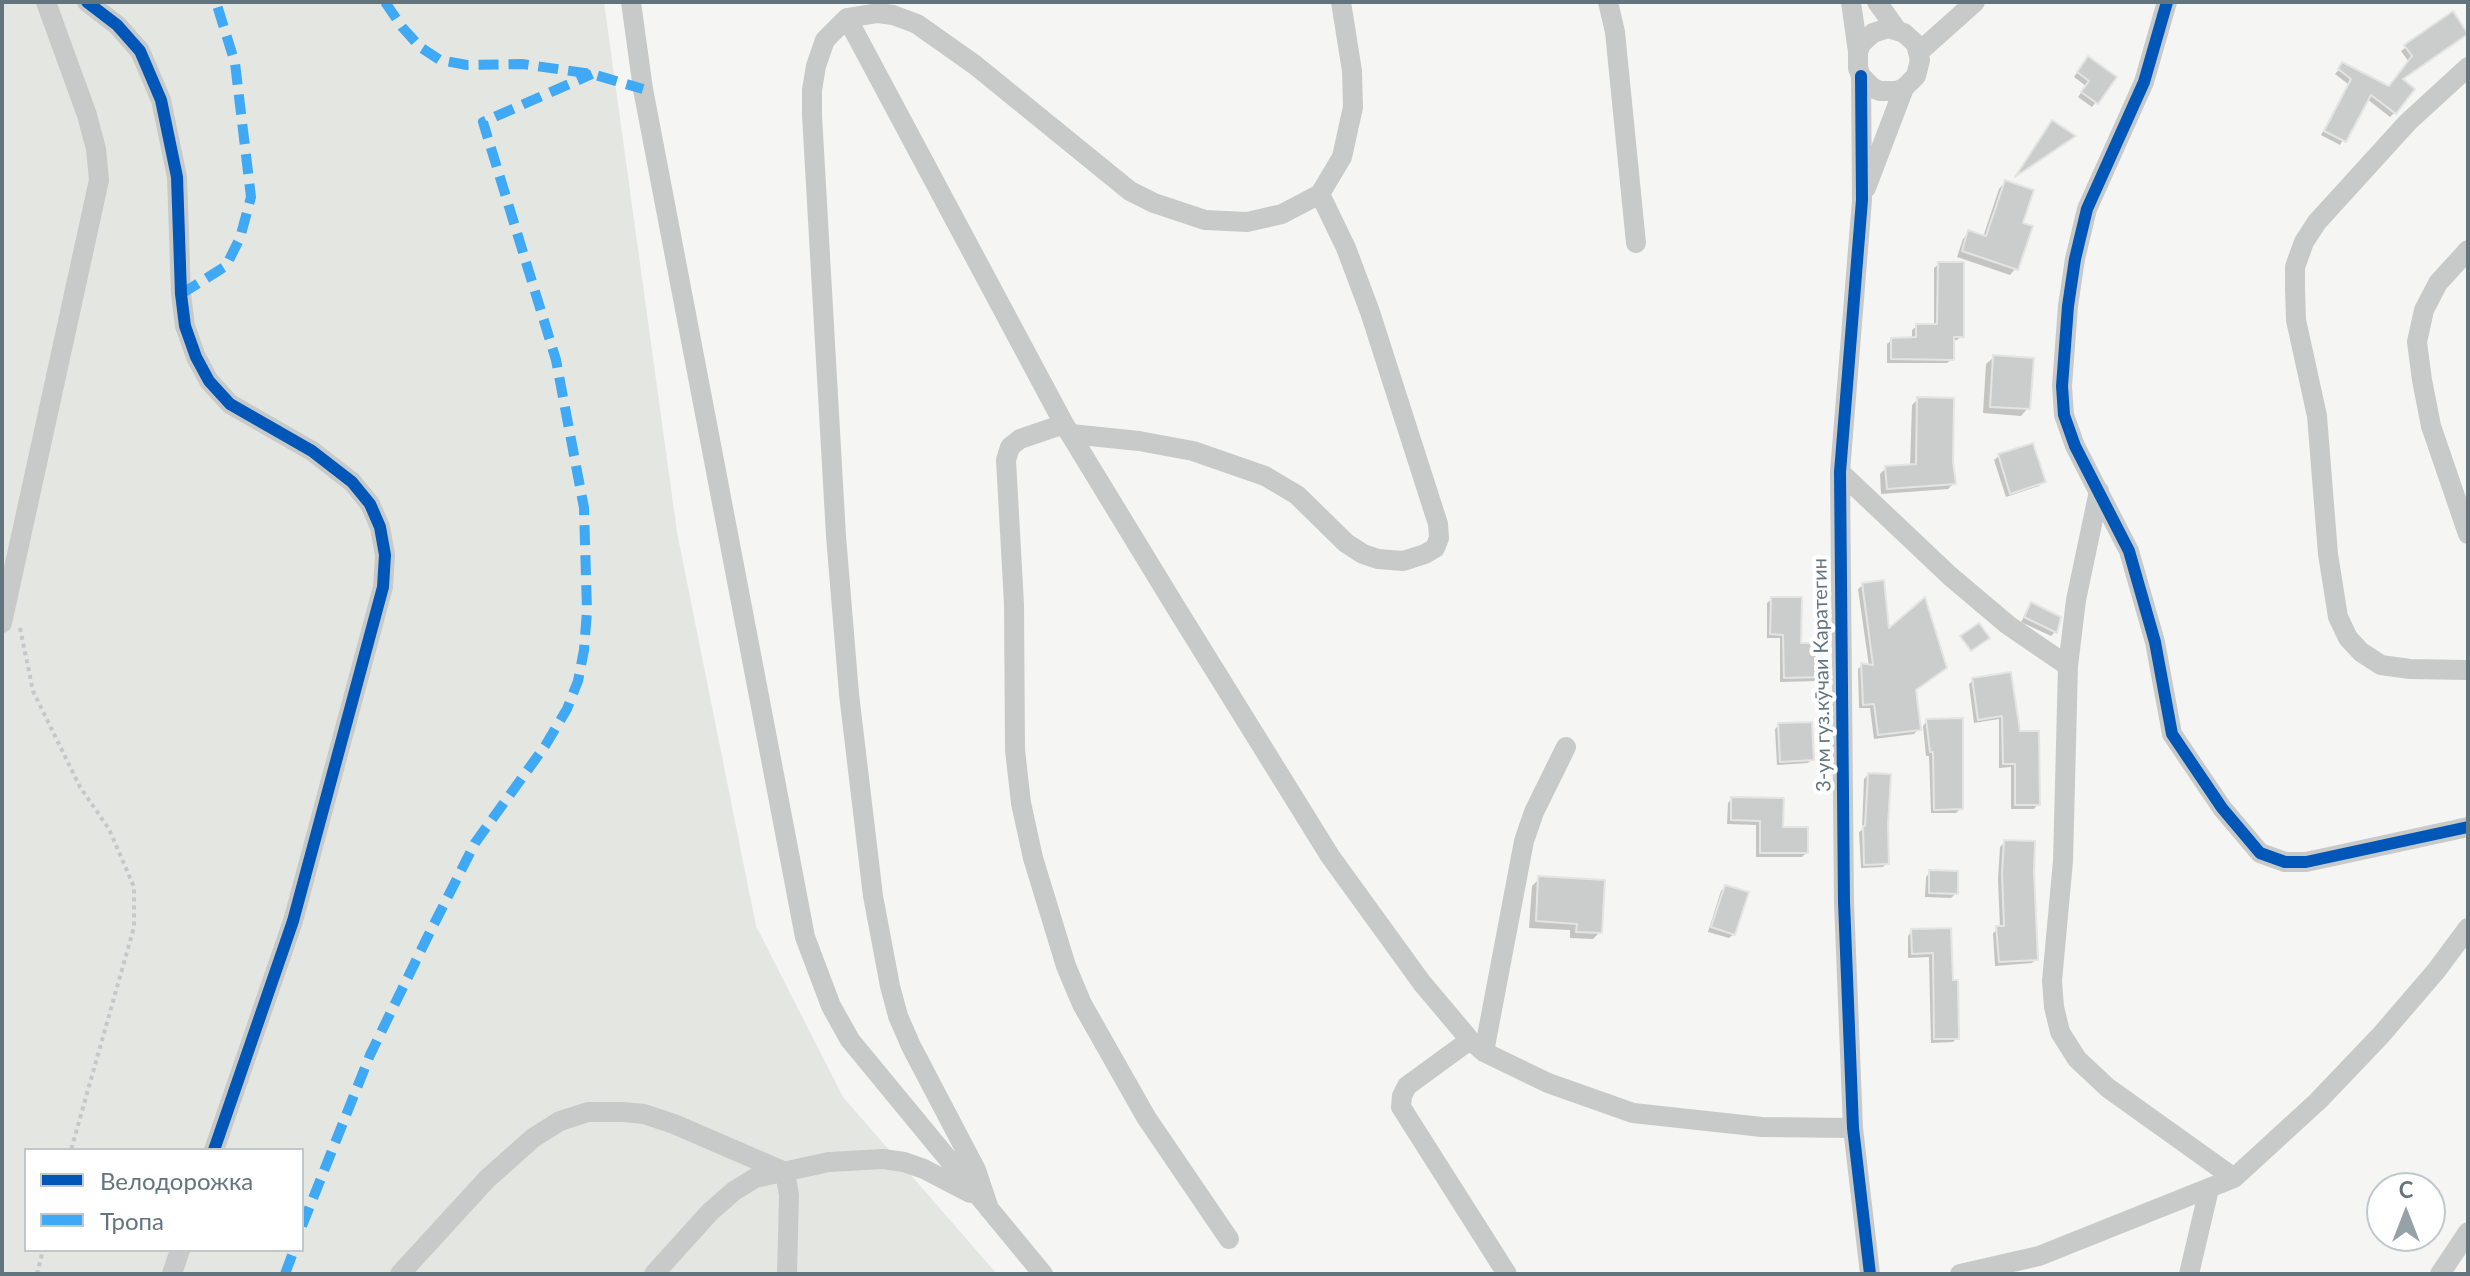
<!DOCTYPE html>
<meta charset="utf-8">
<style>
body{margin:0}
#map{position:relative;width:2470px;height:1276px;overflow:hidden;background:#f5f5f4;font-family:Lato,sans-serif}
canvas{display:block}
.frame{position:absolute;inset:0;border:4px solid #62757e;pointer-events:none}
.legend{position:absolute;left:24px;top:1148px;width:280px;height:104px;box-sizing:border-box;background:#fff;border:2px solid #c0c8cb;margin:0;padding:10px 14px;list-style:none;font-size:24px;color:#62757e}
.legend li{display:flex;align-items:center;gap:16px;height:40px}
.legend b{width:40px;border:2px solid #c0c8cb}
.north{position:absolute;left:2366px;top:1172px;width:80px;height:80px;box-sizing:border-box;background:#fff;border:2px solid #c0c8cb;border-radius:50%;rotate:0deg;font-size:22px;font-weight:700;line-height:32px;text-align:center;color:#62757e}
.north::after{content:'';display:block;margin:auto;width:28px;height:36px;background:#95a2a7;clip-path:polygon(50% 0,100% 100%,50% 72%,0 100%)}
</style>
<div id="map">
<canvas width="2470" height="1276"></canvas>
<div class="frame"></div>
<ul class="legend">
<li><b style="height:10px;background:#0057b8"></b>Велодорожка</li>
<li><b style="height:10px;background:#3fa9f5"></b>Тропа</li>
</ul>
<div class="north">С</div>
</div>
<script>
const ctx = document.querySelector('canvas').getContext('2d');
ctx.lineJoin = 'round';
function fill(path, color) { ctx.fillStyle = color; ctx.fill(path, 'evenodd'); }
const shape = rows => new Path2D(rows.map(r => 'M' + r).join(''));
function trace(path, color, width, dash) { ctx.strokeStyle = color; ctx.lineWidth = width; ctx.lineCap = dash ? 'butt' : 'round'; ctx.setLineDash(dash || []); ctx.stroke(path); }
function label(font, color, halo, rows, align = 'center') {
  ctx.font = font + ' Lato,sans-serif'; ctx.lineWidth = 8; ctx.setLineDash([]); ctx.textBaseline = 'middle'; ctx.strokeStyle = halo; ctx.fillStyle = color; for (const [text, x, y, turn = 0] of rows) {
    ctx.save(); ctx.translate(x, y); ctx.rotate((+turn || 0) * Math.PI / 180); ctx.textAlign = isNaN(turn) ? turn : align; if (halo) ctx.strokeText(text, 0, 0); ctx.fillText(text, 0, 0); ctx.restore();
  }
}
fill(shape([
 [2,2,604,2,677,532,756,926,843,1097,997,1274,2,1274],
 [26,1150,302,1150,302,1250,26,1250]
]), '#e4e7e1');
fill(shape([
 [2453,14,2401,80,2394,113,2390,117,2367,99,2340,145,2321,135,2348,84,2335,74,2343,65,2389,88,2409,62,2401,51],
 [2084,63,2114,78,2092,107,2078,97,2086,86,2074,77],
 [2005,182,2020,224,2016,268,2010,275,1957,257,1963,239,1969,232,1983,237,1999,189],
 [1939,264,1962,336,1957,340,1952,340,1952,359,1947,363,1887,363,1887,344,1892,340,1912,339,1912,330,1917,326,1934,326,1934,268],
 [1994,357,2028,408,2021,416,1983,413,1986,364],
 [1918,399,1951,462,1954,483,1948,489,1881,494,1880,474,1886,468,1910,467,1912,405],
 [1999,456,2043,482,2039,486,2006,497,1994,460],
 [1863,585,1914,691,1919,729,1914,734,1874,739,1870,708,1859,708,1858,669,1862,665,1869,666,1858,589],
 [1772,599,1821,676,1816,681,1780,682,1780,638,1767,638,1767,603],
 [2031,605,2055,632,2051,636,2021,622],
 [1973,680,2018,733,2038,804,2034,809,2011,809,2011,767,1999,768,1999,719,1974,723,1969,684],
 [1927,721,1961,808,1956,813,1931,813,1929,756,1926,756,1923,726],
 [1779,725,1812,759,1808,763,1777,765,1775,729],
 [1868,775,1887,863,1883,867,1861,868,1859,832,1862,830,1864,779],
 [1732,799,1781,829,1806,853,1802,857,1756,857,1756,825,1727,824,1728,803],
 [2005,842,2036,959,2032,963,1995,966,1993,933,2000,928,1998,879,2000,847],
 [1930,872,1956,893,1951,898,1925,897,1926,877],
 [1539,879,1600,932,1593,939,1570,938,1570,930,1529,928,1532,886],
 [1725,887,1734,934,1729,938,1708,932,1721,891],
 [1949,930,1951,982,1957,1038,1953,1042,1931,1043,1929,957,1908,958,1908,936,1912,931]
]), '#0003');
const building = shape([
 [2453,11,2468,34,2403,79,2415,89,2396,114,2371,95,2346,142,2324,131,2351,79,2338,69,2342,62,2389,86,2412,56,2404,45,2453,11],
 [2088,56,2117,77,2098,104,2081,92,2089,81,2077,72,2088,56],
 [2052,120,2076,136,2015,177,2052,120],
 [2005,180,2034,190,2023,223,2033,226,2018,270,1962,251,1968,230,1986,236,2005,180],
 [1938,262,1964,262,1964,337,1954,337,1954,360,1891,359,1891,338,1916,337,1916,324,1937,324,1938,262],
 [1993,355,2034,358,2030,409,1990,407,1993,355],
 [1917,397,1954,398,1953,462,1956,484,1887,489,1885,466,1916,464,1917,397],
 [2033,443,2046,482,2010,494,1998,454,2033,443],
 [1884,580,1889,628,1925,597,1947,668,1916,690,1921,730,1878,735,1874,704,1863,705,1861,663,1873,665,1862,583,1884,580],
 [1771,597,1802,597,1801,643,1822,643,1823,677,1784,678,1783,635,1770,634,1771,597],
 [2031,602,2061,617,2057,633,2024,617,2031,602],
 [1979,623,1990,638,1971,651,1960,636,1979,623],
 [2011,672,2020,731,2039,731,2040,805,2015,805,2015,764,2003,764,2002,716,1978,720,1972,678,2011,672],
 [1963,718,1963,809,1934,810,1933,752,1930,752,1926,719,1963,718],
 [1812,722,1814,760,1780,762,1778,723,1812,722],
 [1868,773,1891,774,1888,825,1889,864,1864,865,1863,826,1865,826,1868,773],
 [1731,797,1784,798,1783,827,1808,827,1808,853,1760,853,1760,821,1731,820,1731,797],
 [2004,840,2035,841,2034,872,2038,960,1999,962,1996,926,2004,926,2002,874,2004,840],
 [1929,870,1958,871,1958,894,1929,893,1929,870],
 [1538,876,1605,880,1602,933,1576,932,1577,924,1536,921,1538,876],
 [1725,885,1749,892,1735,935,1711,927,1725,885],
 [1951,928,1953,980,1958,980,1959,1039,1934,1039,1933,953,1912,954,1911,929,1951,928]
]);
fill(building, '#cbcdcd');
trace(building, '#e4e4e4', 2);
trace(shape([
 [20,628,33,691,80,787,109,829,134,887,134,927,71,1150],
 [37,1274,43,1250]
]), '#c6c7c8', 4, [4, 4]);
trace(shape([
 [87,2,117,25,140,51,161,100,177,177,181,294,185,326,196,357,209,381,230,404,312,451,352,482,370,504,380,527,385,555,383,587,293,921,214,1150],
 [631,2,643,89,805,937,831,1006,850,1040,1043,1274],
 [1608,2,1615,32,1636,243],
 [1851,2,1858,52],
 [1877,2,1897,30],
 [2167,2,2144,82,2087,209,2075,259,2068,306,2062,386,2064,415,2075,446,2129,551,2155,642,2172,734,2222,808,2260,853,2285,862,2306,862,2468,827],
 [847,18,1064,424,1175,606,1330,856,1422,983,1470,1040,1484,1052,1548,1083,1633,1113,1762,1127,1853,1128],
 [1919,52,1975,2],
 [2468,67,2408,122,2317,222,2304,242,2295,267,2295,288,2296,320,2317,416,2328,554,2338,617,2348,638,2361,652,2381,665,2410,669,2468,670],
 [1861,76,1862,200,1840,472,1844,902,1853,1128,1870,1274],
 [1866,188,1904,88,1916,76,1920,60,1916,44,1904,33,1888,28,1873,33,1861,44,1858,52,1858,68,1861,76,1873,88,1880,91,1897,91,1904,88],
 [2468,250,2438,283,2424,310,2417,342,2422,380,2431,426,2468,534],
 [1064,424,1020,439,1010,447,1006,460,1014,604,1015,750,1021,803,1033,858,1066,966,1082,1004,1146,1117,1229,1239],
 [1071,434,1139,441,1193,451,1265,476,1297,495,1346,543,1363,554,1378,559,1403,561,1425,554,1435,548,1439,538,1438,524,1370,312,1346,248,1320,194],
 [1840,472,1950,576,2008,625,2068,666],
 [2099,491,2076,600,2068,666,2063,861,2052,981,2054,1007,2060,1032,2077,1059,2108,1088,2234,1178],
 [2,623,99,180,96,149,87,115,46,2],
 [1470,1040,1407,1086,1402,1096,1401,1107,1507,1274],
 [1484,1052,1524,841,1534,812,1566,747],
 [989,1209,976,1170,911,1046,898,1016,890,986,873,896,849,694,836,536,812,115,812,90,816,66,825,40,847,18,878,13,893,15,917,24,975,65,1130,191,1154,203,1205,220,1247,222,1282,214,1320,194,1342,157,1353,107,1352,71,1341,2],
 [172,1274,180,1250],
 [400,1274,487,1179,533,1138,560,1121,588,1112,623,1112,644,1114,674,1124,785,1172,789,1195,787,1274],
 [654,1274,710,1212,734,1191,755,1178,829,1162,883,1159,904,1162,924,1169,970,1193],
 [1960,1274,2039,1256,2234,1178,2318,1101,2381,1035,2436,971,2468,928],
 [2189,1274,2209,1189],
 [2440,1274,2468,1232]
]), '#c8caca', 20);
trace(shape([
 [385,2,402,27,420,47,440,60,467,65,522,64,592,74,643,89],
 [181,294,226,266,240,238,251,197,235,63,216,2],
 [302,1226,370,1055,426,940,475,843,545,746,567,709,578,681,584,650,587,611,584,508,556,360,483,122,592,74],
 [285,1274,294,1250]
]), '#3fa9f5', 10, [20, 10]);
trace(shape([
 [87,2,117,25,140,51,161,100,177,177,181,294,185,326,196,357,209,381,230,404,312,451,352,482,370,504,380,527,385,555,383,587,293,921,214,1150],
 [2167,2,2144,82,2087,209,2075,259,2068,306,2062,386,2064,415,2075,446,2129,551,2155,642,2172,734,2222,808,2260,853,2285,862,2306,862,2468,827],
 [1861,76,1862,200,1840,472,1844,902,1853,1128,1870,1274]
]), '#0057b8', 12);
label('20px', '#62757e', '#fff', [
 ["3-ум гуз.кӯчаи Каратегин",1822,675,-91]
]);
</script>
